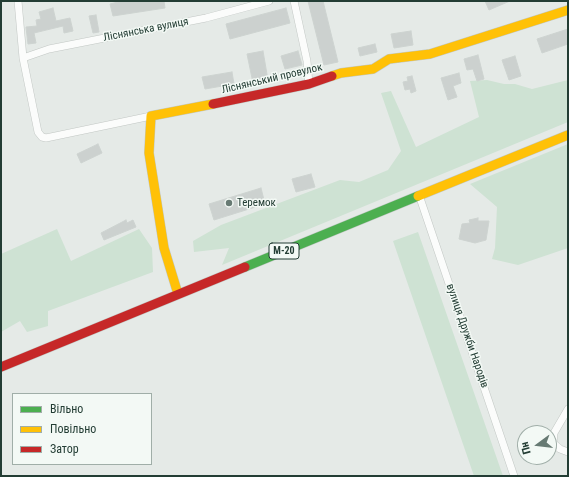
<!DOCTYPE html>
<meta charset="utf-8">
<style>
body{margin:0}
#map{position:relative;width:569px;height:477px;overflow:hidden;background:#e5eae7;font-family:"Roboto Condensed",sans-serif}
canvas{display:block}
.frame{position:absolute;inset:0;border:2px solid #233d34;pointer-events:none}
.legend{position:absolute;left:12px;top:393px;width:140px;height:72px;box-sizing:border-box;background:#f3f9f5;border:1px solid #a0aea8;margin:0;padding:5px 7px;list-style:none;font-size:12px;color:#233d34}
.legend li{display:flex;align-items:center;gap:8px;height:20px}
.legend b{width:20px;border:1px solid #a0aea8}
.north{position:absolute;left:517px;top:425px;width:40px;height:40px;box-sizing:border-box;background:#f3f9f5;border:1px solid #a0aea8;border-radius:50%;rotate:255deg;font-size:11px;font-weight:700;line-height:16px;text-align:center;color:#233d34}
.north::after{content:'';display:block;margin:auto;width:14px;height:18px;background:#677a73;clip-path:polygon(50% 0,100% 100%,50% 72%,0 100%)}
</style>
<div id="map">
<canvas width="569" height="477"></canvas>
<div class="frame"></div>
<ul class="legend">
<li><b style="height:5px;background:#4caf50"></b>Вільно</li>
<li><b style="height:5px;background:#ffc107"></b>Повільно</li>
<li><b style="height:5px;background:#c62828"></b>Затор</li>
</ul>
<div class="north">Пн</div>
</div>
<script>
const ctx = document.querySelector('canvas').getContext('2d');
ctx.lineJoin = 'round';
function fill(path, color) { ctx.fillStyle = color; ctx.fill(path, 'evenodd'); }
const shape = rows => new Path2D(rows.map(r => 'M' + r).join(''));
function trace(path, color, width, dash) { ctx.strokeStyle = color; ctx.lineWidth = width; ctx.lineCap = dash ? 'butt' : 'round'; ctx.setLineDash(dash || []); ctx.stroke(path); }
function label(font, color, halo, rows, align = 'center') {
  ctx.font = font + ' "Roboto Condensed",sans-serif'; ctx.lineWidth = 3; ctx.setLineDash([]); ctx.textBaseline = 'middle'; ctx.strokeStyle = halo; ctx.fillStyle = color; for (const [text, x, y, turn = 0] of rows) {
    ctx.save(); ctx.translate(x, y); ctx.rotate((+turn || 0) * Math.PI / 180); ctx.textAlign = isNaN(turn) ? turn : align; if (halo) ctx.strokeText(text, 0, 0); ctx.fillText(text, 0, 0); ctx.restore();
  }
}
fill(shape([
 [487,80,504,84,515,84,532,89,568,80,568,122,222,265,229,248,194,252,193,241,221,225,340,180,359,182,388,170,401,151,381,93,391,91,416,147,479,117,470,81],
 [568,144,568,248,518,265,492,259,495,248,497,207,470,184],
 [57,229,71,261,139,229,152,248,153,272,48,311,48,326,27,332,20,321,1,332,1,254],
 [418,232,503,476,474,476,393,241]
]), '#cee2d3');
const building = shape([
 [122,1,164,1,165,8,113,16,110,4,122,1],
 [308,1,323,1,338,62,324,65,308,1],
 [485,1,510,1,489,10,485,1],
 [53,8,56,21,70,18,73,31,64,33,63,26,34,33,36,43,28,44,26,27,37,26,36,20,41,19,39,12,53,8],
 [286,8,290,23,230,39,226,24,286,8],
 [96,15,99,32,93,33,89,16,96,15],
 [568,29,568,44,542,53,537,39,568,29],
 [411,31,413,45,394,48,391,34,411,31],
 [375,44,377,52,360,56,358,48,375,44],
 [263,51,268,80,253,83,247,54,263,51],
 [298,51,302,65,285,69,281,56,298,51],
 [478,55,484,79,477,81,473,69,467,70,464,59,478,55],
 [515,56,521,76,509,80,502,60,515,56],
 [232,72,234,84,205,89,202,77,232,72],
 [459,73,461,83,453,86,457,97,448,100,441,78,459,73],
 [412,76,416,91,411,93,410,89,405,90,403,82,408,81,407,77,412,76],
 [98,144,102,153,81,163,77,154,98,144],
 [311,174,315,187,296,192,292,179,311,174],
 [261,188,265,204,214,220,209,204,261,188],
 [478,218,478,221,489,221,486,240,475,243,459,239,462,224,470,223,469,220,478,218],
 [126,220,127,223,133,220,136,227,104,240,101,233,126,220]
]);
fill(building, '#ccd1cf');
trace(building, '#cdd3d0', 1);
const street = shape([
 [18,1,23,58,38,132,42,137,46,138,151,116],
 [294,1,307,61,309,84],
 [23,58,49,49,206,18,269,1],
 [419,195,514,476],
 [568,409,554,433,553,443,560,449,568,452]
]);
const fast = shape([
 [245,267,418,196]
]);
const slow = shape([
 [332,76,341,73,373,69,389,59,430,54,568,10],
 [418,196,568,135],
 [178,294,164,248,149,153,151,116,213,104]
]);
const jam = shape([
 [213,104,309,84,332,76],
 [1,367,245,267]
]);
trace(street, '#c2c7c4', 8);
trace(fast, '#c0c7c4', 10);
trace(slow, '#c0c7c4', 10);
trace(jam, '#c0c7c4', 10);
trace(street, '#fbfcfb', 7);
trace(fast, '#4caf50', 9);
trace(slow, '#ffc107', 9);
trace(jam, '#c62828', 9);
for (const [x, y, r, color] of [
 [229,203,4,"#677a73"]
]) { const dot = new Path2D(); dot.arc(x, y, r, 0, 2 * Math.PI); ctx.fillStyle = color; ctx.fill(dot); trace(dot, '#f3f9f5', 1.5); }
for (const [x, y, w] of [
 [284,251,30]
]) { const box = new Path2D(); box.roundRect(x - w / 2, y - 8, w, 16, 3); ctx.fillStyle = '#f3f9f5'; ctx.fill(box); trace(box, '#233d34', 1); }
label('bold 10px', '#233d34', null, [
 ["М-20",284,251]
]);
label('11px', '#233d34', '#f3f9f5', [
 ["Ліснянська вулиця",146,30,-11],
 ["Ліснянський провулок",272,79,-13],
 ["вулиця Дружби Народів",467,336,71]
]);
label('11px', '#233d34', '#f3f9f5', [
 ["Теремок",237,203]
], 'left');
</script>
